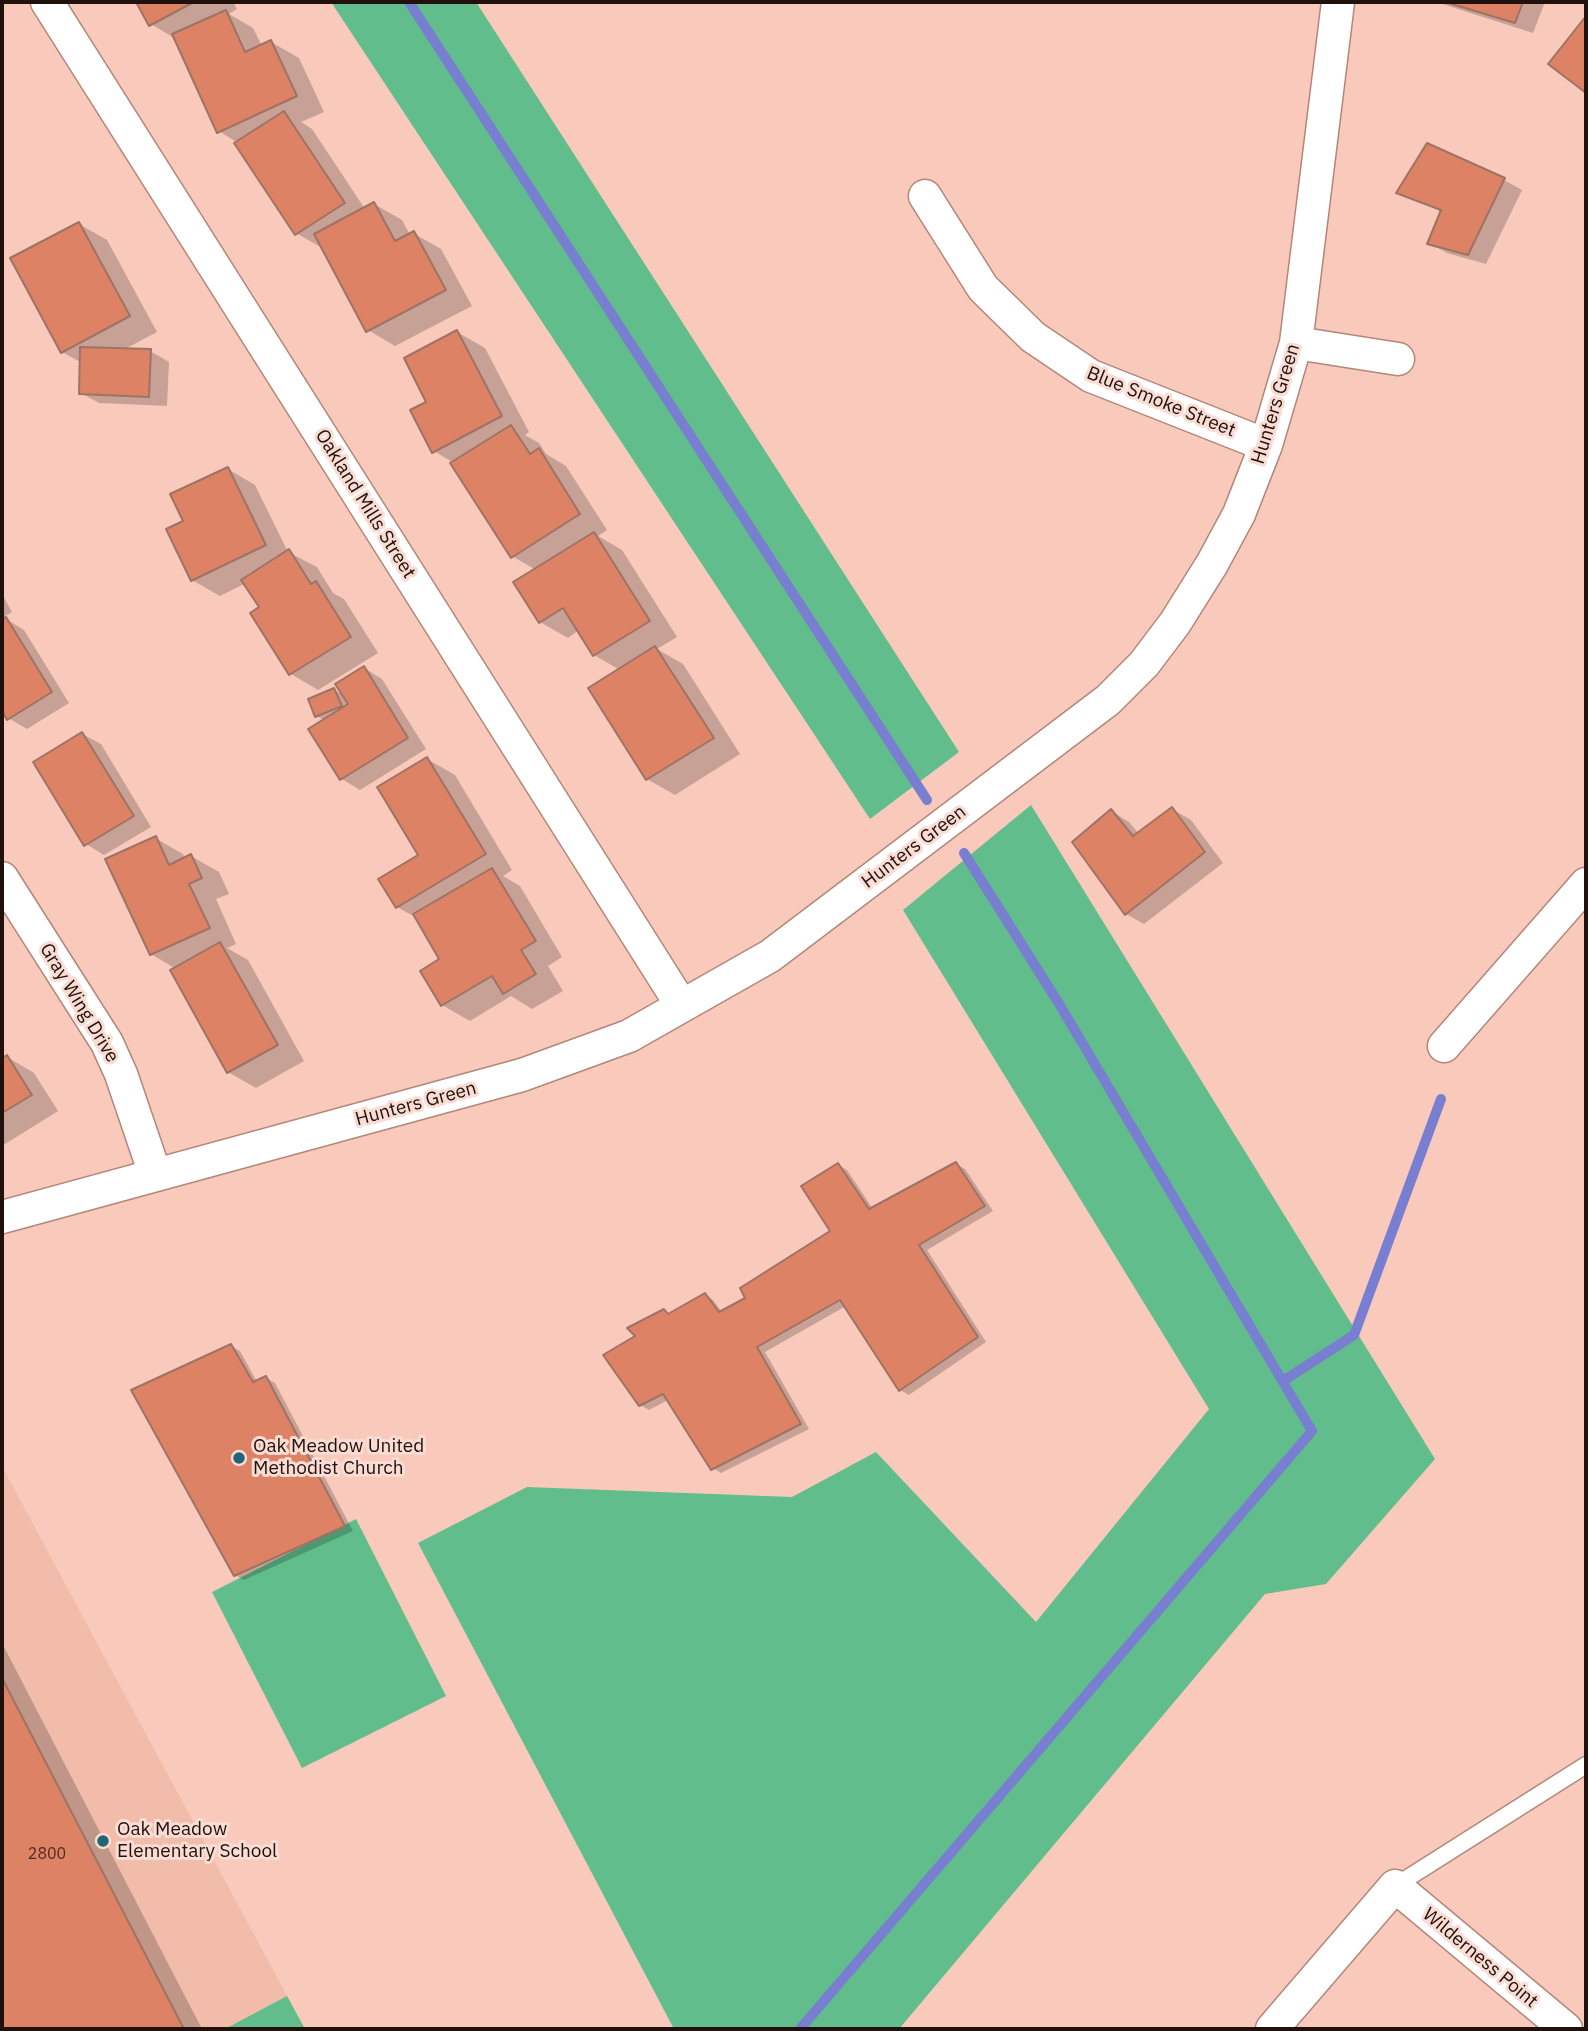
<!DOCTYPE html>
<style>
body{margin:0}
#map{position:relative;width:1588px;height:2031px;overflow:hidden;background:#f9cabb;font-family:"IBM Plex Sans",sans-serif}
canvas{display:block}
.frame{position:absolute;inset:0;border:4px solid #21110c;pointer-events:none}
</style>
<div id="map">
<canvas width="1588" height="2031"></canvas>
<div class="frame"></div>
</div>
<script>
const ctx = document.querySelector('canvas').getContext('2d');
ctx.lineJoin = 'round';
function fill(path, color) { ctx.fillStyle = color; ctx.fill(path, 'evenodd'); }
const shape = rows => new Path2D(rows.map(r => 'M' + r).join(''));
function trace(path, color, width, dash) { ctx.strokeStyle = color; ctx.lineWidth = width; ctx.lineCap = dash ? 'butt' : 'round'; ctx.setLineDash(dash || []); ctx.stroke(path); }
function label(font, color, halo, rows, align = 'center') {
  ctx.font = font + ' "IBM Plex Sans",sans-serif'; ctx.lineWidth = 6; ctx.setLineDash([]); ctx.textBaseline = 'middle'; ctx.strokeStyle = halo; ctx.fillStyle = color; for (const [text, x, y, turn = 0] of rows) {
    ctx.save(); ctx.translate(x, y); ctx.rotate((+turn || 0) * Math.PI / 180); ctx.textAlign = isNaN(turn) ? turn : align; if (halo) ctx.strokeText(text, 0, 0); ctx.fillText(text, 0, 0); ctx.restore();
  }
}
fill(shape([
 [2,1466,120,1686,305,2029,2,2029]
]), '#f1bcaa');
fill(shape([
 [331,2,476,2,959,752,870,819],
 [1031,805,1435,1459,1326,1584,1265,1594,899,2029,674,2029,418,1543,527,1487,792,1497,876,1452,1036,1622,1209,1409,903,910],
 [356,1519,446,1696,302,1768,212,1592],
 [287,1996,305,2029,225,2029]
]), '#61be8c');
fill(shape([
 [138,2,233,2,237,9,229,14,253,28,262,46,271,42,299,58,324,112,301,122,312,129,365,209,374,204,402,220,410,235,413,233,441,249,472,306,395,346,368,330,324,249,296,233,238,143,219,131,176,39,151,24],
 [1436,2,1545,2,1533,33],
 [1504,180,1522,190,1486,264,1447,253,1429,243,1442,212,1399,192],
 [79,224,107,240,157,332,123,350,150,351,169,362,167,406,99,403,81,393,82,363,62,352],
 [457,332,485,348,529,432,525,435,539,443,546,454,566,466,607,530,598,536,622,550,677,637,657,649,683,664,740,754,675,795,647,779,620,670,594,655,579,630,568,638,540,622,536,570,512,556,452,462,434,451,429,402],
 [228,469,255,485,288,552,317,567,333,593,344,599,378,653,318,690,291,674,261,607,246,583,220,596,192,580,185,522],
 [2,594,12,612,2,618],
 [6,619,24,630,69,703,27,729,8,718,2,708,2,621],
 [364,668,382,679,426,749,360,790,342,779,325,721,317,716,334,690,344,695],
 [82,734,101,744,151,827,104,855,86,844],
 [427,759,455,775,512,870,503,876,520,886,562,957,548,966,563,991,532,1009,511,996,470,1021,442,1005,442,960,417,918,397,907,420,856],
 [1172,809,1191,820,1223,863,1144,924,1126,914,1111,811,1129,822,1139,834],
 [155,838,183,854,185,859,191,856,219,872,229,894,216,899,236,944,227,948,248,960,304,1061,256,1088,228,1072,176,969,151,954],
 [7,1057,34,1073,58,1111,2,1146,2,1059],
 [956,1164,965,1169,993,1211,927,1250,986,1342,909,1395,900,1390,846,1306,765,1352,809,1429,721,1473,713,1468,668,1400,649,1410,640,1405,638,1336,664,1311,671,1315,705,1295,713,1300,722,1312,747,1299,832,1232,838,1165,847,1170,873,1209],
 [231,1346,240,1351,257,1382,266,1378,275,1383,353,1531,244,1580,235,1575],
 [2,1643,202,2029,2,2029]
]), '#0003');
trace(shape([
 [409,2,927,800],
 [1283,1381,1354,1335,1441,1099],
 [800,2029,1312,1431,1058,1002,964,853]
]), '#787fd0', 10);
const building = shape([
 [136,2,194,2,149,26,136,2],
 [1445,2,1523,2,1515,23,1445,2],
 [226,10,245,52,271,40,297,96,217,133,172,34,226,10],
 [1586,16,1586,93,1548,64,1586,16],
 [284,111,345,203,295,235,234,143,284,111],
 [1427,143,1505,178,1468,255,1427,244,1441,210,1396,193,1427,143],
 [374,202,395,241,414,231,446,290,366,332,314,234,374,202],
 [79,222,130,316,61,353,10,258,79,222],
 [457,330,502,416,432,453,410,410,426,402,404,358,457,330],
 [80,347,151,349,149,397,79,394,80,347],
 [511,425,530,454,539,448,580,514,511,558,450,463,511,425],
 [228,467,266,545,191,581,166,529,183,521,170,494,228,467],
 [594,532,650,621,593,656,563,608,539,623,513,582,594,532],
 [289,549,311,584,316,581,351,637,289,675,250,613,259,607,241,580,289,549],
 [6,617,52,692,7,720,2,711,2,619,6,617],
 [655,646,714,738,646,780,588,688,655,646],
 [364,666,408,738,340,780,308,729,348,704,335,684,364,666],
 [334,688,342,706,315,717,308,699,334,688],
 [82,732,134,816,84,846,33,762,82,732],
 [427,757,486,854,396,908,378,879,418,855,377,787,427,757],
 [1172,807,1205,852,1125,915,1072,842,1111,809,1133,836,1172,807],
 [156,836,169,865,191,854,202,878,189,884,210,928,150,955,105,859,156,836],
 [492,868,536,941,521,950,536,974,503,994,492,976,441,1006,420,971,439,959,413,914,492,868],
 [220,942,278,1045,227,1073,170,970,220,942],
 [7,1055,32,1095,2,1113,2,1058,7,1055],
 [956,1162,985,1206,919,1245,978,1337,899,1391,840,1300,757,1347,801,1424,711,1470,663,1394,639,1406,603,1355,635,1336,627,1328,664,1309,668,1314,705,1293,719,1312,745,1298,740,1288,830,1231,801,1186,838,1163,869,1209,956,1162],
 [231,1344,253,1382,266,1376,345,1526,234,1576,131,1390,231,1344],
 [2,1678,184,2029,2,2029,2,1678]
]);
fill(building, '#de8265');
trace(building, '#9d7365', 2);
const service = shape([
 [1395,1886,1586,1765]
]);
const minor = shape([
 [47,2,682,1006],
 [925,196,983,288,1033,337,1091,376,1266,445],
 [1296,343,1398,359],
 [2,878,107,1043,121,1074,155,1174],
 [1444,1046,1586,884],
 [2,1217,522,1075,629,1036,770,956,1108,700,1144,664,1175,623,1212,564,1239,514,1266,445,1296,343,1338,2],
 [1272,2029,1395,1886,1566,2029]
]);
trace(service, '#b28779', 19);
trace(minor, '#b28779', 35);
trace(service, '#fff', 16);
trace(minor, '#fff', 32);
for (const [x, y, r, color] of [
 [239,1458,7,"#216577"],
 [103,1841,7,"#216577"]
]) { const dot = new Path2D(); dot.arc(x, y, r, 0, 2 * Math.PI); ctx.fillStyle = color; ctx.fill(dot); trace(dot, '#f9dcd3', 2.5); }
label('16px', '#502d22', null, [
 ["2800",47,1854]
]);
label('19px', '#21110c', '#f9dcd3', [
 ["Blue Smoke Street",1161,402,22],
 ["Hunters Green",1276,404,-73],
 ["Oakland Mills Street",365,504,58],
 ["Hunters Green",914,847,-37],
 ["Gray Wing Drive",79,1003,59],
 ["Hunters Green",416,1104,-15],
 ["Wilderness Point",1480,1958,40]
]);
label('19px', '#21110c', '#f9dcd3', [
 ["Oak Meadow United",253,1447],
 ["Methodist Church",253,1469],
 ["Oak Meadow",117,1830],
 ["Elementary School",117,1852]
], 'left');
</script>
